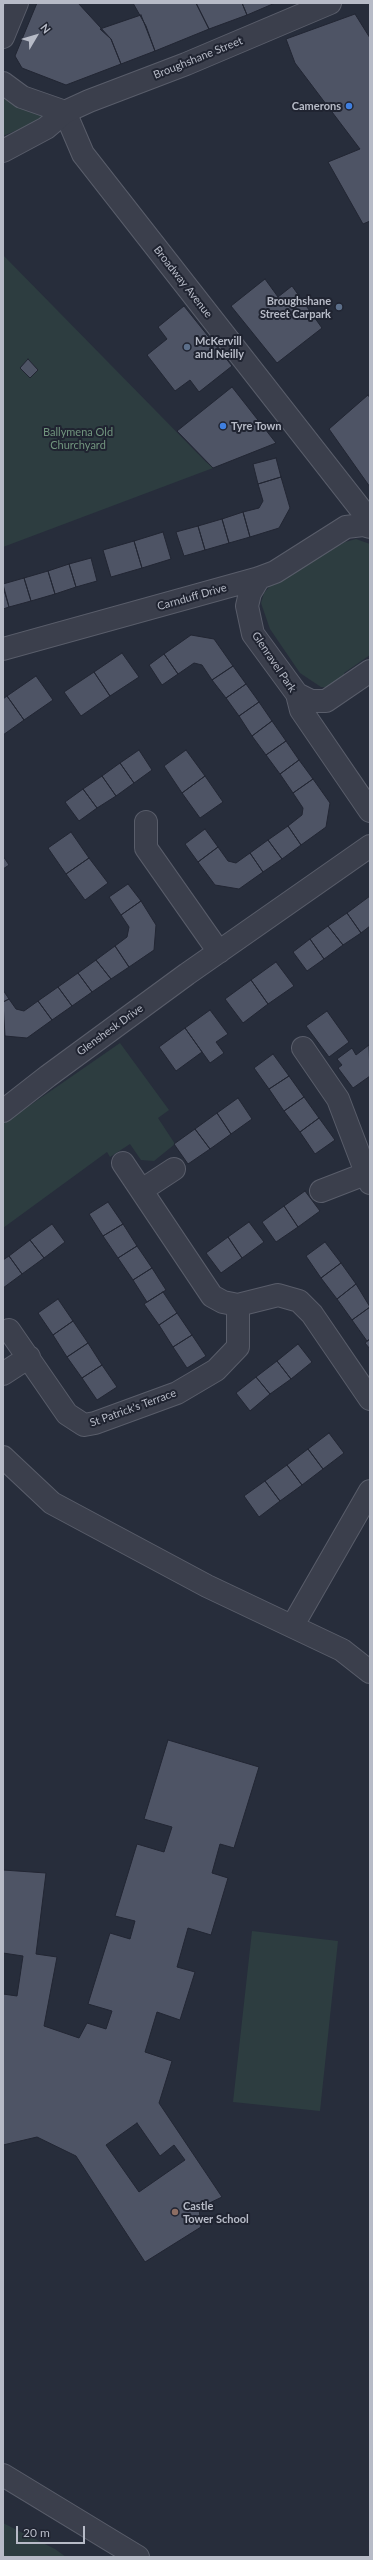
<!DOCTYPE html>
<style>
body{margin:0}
#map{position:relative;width:373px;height:2560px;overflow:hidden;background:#272d3b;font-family:Lato,sans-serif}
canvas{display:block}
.frame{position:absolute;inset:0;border:4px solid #b7bbc7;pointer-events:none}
.north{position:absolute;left:16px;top:16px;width:40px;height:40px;-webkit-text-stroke:3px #202431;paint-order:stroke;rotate:52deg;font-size:11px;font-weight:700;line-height:16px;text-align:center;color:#b7bbc7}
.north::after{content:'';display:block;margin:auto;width:14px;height:18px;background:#b7bbc7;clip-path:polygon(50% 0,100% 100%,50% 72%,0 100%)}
.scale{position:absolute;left:16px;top:2526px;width:69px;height:18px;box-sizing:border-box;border:2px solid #b7bbc7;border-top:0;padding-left:5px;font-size:12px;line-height:14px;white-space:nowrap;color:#b7bbc7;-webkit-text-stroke:3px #202431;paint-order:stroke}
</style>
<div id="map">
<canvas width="373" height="2560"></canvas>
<div class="frame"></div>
<div class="north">N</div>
<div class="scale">20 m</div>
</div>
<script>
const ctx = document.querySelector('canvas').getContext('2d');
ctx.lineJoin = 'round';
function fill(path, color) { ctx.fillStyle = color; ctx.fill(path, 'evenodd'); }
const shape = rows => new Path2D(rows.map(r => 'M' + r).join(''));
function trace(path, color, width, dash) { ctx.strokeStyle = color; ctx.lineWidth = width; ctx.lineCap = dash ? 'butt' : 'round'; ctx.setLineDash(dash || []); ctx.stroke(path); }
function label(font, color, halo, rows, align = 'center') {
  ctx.font = font + ' Lato,sans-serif'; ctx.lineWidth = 4; ctx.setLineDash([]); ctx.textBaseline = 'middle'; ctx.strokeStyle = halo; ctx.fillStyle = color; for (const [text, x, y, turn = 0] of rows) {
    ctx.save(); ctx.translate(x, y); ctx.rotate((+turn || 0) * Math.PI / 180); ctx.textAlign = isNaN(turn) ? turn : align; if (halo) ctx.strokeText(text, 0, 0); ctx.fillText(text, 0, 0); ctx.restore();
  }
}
fill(shape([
 [3,84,46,118,3,136],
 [3,255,206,462,213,468,3,547],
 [356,539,370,544,370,655,344,673,346,682,331,688,321,687,300,673,270,629,261,603,264,593,271,585,345,542],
 [120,1043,169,1110,158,1118,175,1144,154,1161,141,1160,130,1144,110,1157,107,1152,3,1228,3,1124],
 [252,1931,338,1941,320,2111,233,2102],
 [3,2523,55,2549,66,2557,3,2557]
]), '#2d3d40');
const building = shape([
 [37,3,78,3,111,39,121,64,66,85,22,68,15,56,37,3],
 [133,3,196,3,209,29,155,51,146,26,133,3],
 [196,3,242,3,247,15,209,29,196,3],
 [242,3,275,3,247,15,242,3],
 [355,14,370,38,370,221,363,224,328,162,360,149,295,63,286,39,355,14],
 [141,15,155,51,121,64,111,39,100,29,141,15],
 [265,279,278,297,292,286,322,328,277,363,231,306,265,279],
 [184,306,232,366,199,392,190,380,175,391,147,355,167,339,158,327,184,306],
 [28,359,38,370,30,378,20,368,28,359],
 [232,387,276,443,213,468,177,431,232,387],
 [368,395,370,398,370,487,329,429,368,395],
 [276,458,281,477,258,484,253,464,276,458],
 [281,477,290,508,279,528,250,537,243,512,259,508,263,501,258,484,281,477],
 [243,512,250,537,229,543,222,519,243,512],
 [222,519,229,543,205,550,198,526,222,519],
 [198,526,205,550,184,556,176,532,198,526],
 [163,532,171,559,142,568,134,541,163,532],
 [134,541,142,568,111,577,103,550,134,541],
 [91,558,97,581,76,587,69,564,91,558],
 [69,564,76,587,55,594,48,571,69,564],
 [48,571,55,594,31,601,24,578,48,571],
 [24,578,31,601,9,607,3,584,24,578],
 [3,587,9,607,3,609,3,587],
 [191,635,214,639,233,666,212,680,202,665,194,663,178,674,164,654,191,635],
 [122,653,139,677,110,696,94,672,122,653],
 [164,654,178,674,162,685,149,665,164,654],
 [233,666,246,684,226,698,212,680,233,666],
 [94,672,110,696,81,716,64,692,94,672],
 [36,676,53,700,24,720,7,696,36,676],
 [246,684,259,702,239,716,226,698,246,684],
 [7,696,24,720,3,735,3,699,7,696],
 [259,702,272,721,252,736,239,716,259,702],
 [272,721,286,741,266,755,252,736,272,721],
 [286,741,299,760,280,774,266,755,286,741],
 [139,750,152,770,134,783,120,763,139,750],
 [186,750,205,776,182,793,164,766,186,750],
 [299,760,313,779,293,793,280,774,299,760],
 [120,763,134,783,116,796,102,776,120,763],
 [102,776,116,796,97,808,83,789,102,776],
 [205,776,223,802,200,818,182,793,205,776],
 [313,779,330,803,326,827,301,845,288,826,302,815,303,808,293,793,313,779],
 [83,789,97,808,79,821,65,802,83,789],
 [288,826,301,845,282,859,268,840,288,826],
 [205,829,218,847,198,862,185,844,205,829],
 [71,832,89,858,66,874,48,848,71,832],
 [268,840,282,859,263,872,250,853,268,840],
 [218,847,228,861,236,863,250,853,263,872,239,889,215,885,198,862,218,847],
 [3,856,9,865,3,869,3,856],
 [89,858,108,883,85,900,66,874,89,858],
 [128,884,141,901,121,915,109,897,128,884],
 [370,896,370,926,361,933,347,913,370,896],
 [141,901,156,925,154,950,129,967,115,946,127,937,129,927,121,915,141,901],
 [347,913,361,933,343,945,328,926,347,913],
 [328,926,343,945,324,959,310,939,328,926],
 [310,939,324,959,307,971,293,952,310,939],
 [115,946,129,967,111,979,96,960,115,946],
 [96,960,111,979,92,992,78,973,96,960],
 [276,962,294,986,268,1004,251,980,276,962],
 [78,973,92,992,72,1006,58,987,78,973],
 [251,980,268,1004,243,1023,225,999,251,980],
 [58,987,72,1006,52,1020,38,1001,58,987],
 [3,990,9,999,3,1002,3,990],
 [9,999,16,1009,24,1011,38,1001,52,1020,27,1038,5,1036,3,1002,9,999],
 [210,1010,228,1034,216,1042,224,1053,210,1063,185,1028,210,1010],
 [327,1011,349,1042,329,1057,306,1026,327,1011],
 [185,1028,202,1052,176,1071,159,1047,185,1028],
 [369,1045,370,1076,353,1088,338,1068,342,1065,337,1059,352,1048,356,1055,369,1045],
 [273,1054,289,1076,269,1089,254,1068,273,1054],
 [289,1076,304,1097,284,1111,269,1089,289,1076],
 [304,1097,319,1118,300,1132,284,1111,304,1097],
 [238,1098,252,1119,231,1134,217,1113,238,1098],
 [217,1113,231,1134,210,1149,195,1129,217,1113],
 [319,1118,335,1140,315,1154,300,1132,319,1118],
 [195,1129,210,1149,188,1164,174,1144,195,1129],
 [305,1191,320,1211,298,1227,284,1206,305,1191],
 [108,1202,123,1224,103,1236,89,1214,108,1202],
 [284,1206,298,1227,276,1242,262,1222,284,1206],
 [249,1222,264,1242,242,1258,228,1237,249,1222],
 [52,1224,65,1242,44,1258,30,1240,52,1224],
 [123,1224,137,1246,118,1258,103,1236,123,1224],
 [228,1237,242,1258,221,1273,206,1253,228,1237],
 [30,1240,44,1258,22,1274,9,1256,30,1240],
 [325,1242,341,1263,321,1278,306,1256,325,1242],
 [137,1246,152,1268,133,1280,118,1258,137,1246],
 [9,1256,22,1274,3,1288,3,1260,9,1256],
 [341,1263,356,1284,337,1299,321,1278,341,1263],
 [152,1268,166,1290,147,1302,133,1280,152,1268],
 [356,1284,370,1307,352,1320,337,1299,356,1284],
 [163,1292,177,1313,159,1325,144,1304,163,1292],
 [58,1299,73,1321,53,1335,38,1313,58,1299],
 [370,1307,370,1339,367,1341,352,1320,370,1307],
 [177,1313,192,1335,173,1347,159,1325,177,1313],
 [73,1321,88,1343,67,1357,53,1335,73,1321],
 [192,1335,206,1356,187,1368,173,1347,192,1335],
 [370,1339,370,1349,365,1343,370,1339],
 [88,1343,102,1365,82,1378,67,1357,88,1343],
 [298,1344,312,1362,291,1379,277,1361,298,1344],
 [277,1361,291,1379,270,1394,256,1377,277,1361],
 [102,1365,117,1387,97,1400,82,1378,102,1365],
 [256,1377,270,1394,250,1411,236,1393,256,1377],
 [329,1433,344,1453,323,1469,308,1449,329,1433],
 [308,1449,323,1469,302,1485,287,1465,308,1449],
 [287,1465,302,1485,280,1501,265,1481,287,1465],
 [265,1481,280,1501,259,1517,244,1496,265,1481],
 [168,1740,259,1767,234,1848,220,1844,212,1873,228,1878,211,1935,188,1928,177,1967,195,1972,180,2020,157,2012,145,2052,172,2061,159,2103,222,2197,199,2208,201,2227,145,2262,76,2156,37,2137,3,2145,3,1994,17,1996,23,1956,3,1953,3,1870,46,1873,36,1954,57,1957,44,2026,79,2038,87,2023,106,2029,112,2011,88,2004,110,1933,130,1939,135,1921,115,1916,137,1844,164,1852,172,1827,144,1819,168,1740],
 [137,2123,160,2156,174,2145,185,2160,139,2192,106,2145,137,2123]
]);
fill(building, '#4e5465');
trace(building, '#222633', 1);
const minor = shape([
 [65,112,83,154,370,521],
 [259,578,250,593,247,606,253,634,297,694,301,710,370,811],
 [3,649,259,578,275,572,346,527,363,525,370,527],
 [297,694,311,701,326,701,370,671],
 [146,822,146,848,219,952],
 [303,1048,338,1099,370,1183],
 [3,1111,48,1076,187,974,370,846],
 [123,1163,212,1296,223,1302,238,1305,278,1295,299,1301,312,1314,370,1399],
 [142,1190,174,1169],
 [321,1191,365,1174],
 [9,1330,67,1414,84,1425,95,1423,177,1393,216,1370,238,1347,238,1305],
 [3,1374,29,1357],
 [3,1457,52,1503,207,1586,342,1650,370,1672],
 [293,1625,370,1491]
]);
const tertiary = shape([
 [3,37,17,3],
 [3,83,22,97,65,112],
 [3,151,46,128,65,112,89,101,186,64,330,3],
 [3,2475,138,2557]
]);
trace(minor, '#595d6a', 24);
trace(tertiary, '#595d6a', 24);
trace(minor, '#3b3f4c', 22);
trace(tertiary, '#3b3f4c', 22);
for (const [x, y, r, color] of [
 [349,106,4,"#3f7fe0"],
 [339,307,4,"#5c6f8a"],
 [187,347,4,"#5c6f8a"],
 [223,426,4,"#3f7fe0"],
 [175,2212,4,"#8d6e63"]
]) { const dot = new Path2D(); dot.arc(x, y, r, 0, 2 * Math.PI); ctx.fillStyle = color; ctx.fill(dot); trace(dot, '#202431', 1.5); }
label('11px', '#b7bbc7', '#202431', [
 ["Broughshane Street",198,58,-22],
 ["Broadway Avenue",183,282,52],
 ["Carnduff Drive",192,597,-16],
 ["Glenravel Park",274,662,56],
 ["Glenshesk Drive",110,1030,-36],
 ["St Patrick's Terrace",133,1408,-20]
]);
label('bold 11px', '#b7bbc7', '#202431', [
 ["Camerons",341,106,"right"],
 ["Broughshane",331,301,"right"],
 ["Street Carpark",331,314,"right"],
 ["McKervill",195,341],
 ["and Neilly",195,354],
 ["Tyre Town",231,426],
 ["Castle",183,2206],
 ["Tower School",183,2219]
], 'left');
label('11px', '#71957e', '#202431', [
 ["Ballymena Old",78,432],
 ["Churchyard",78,445]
]);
</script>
